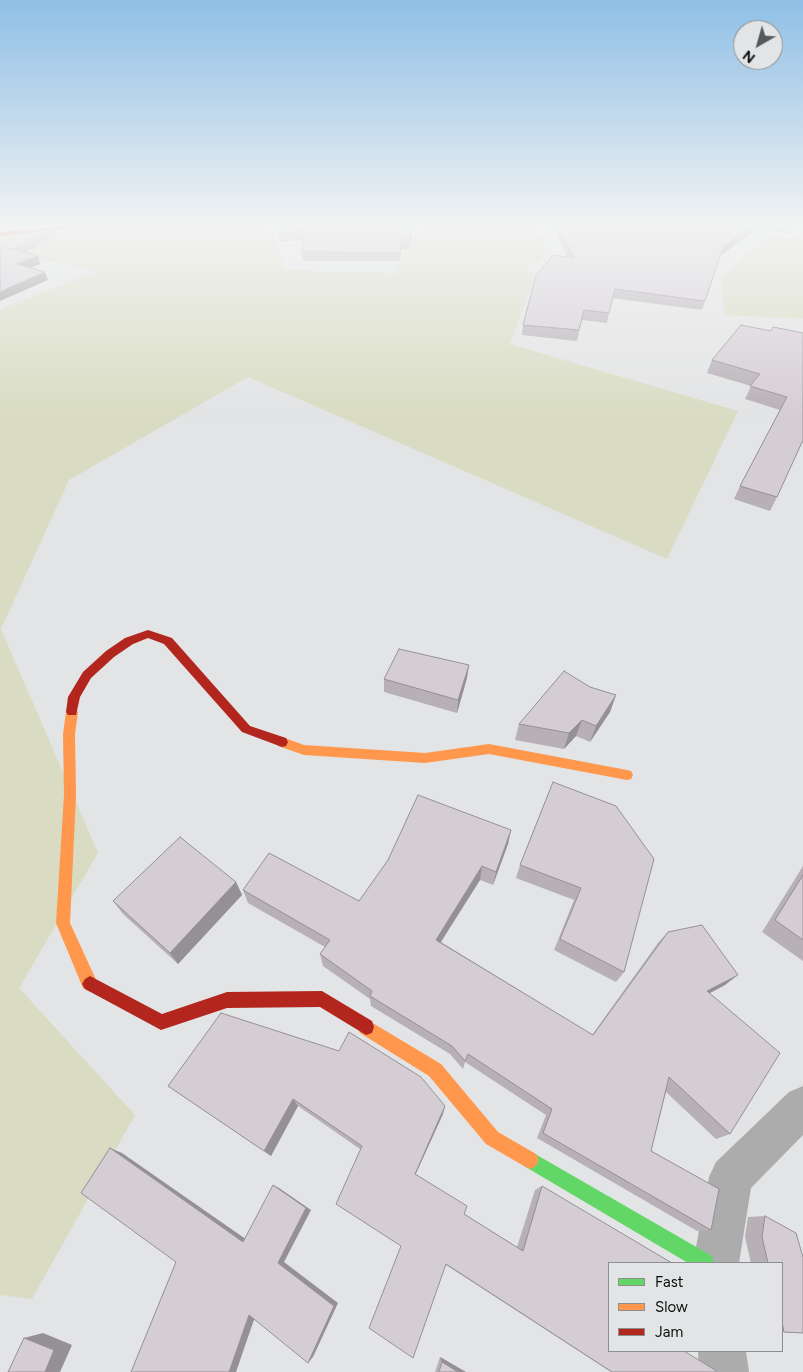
<!DOCTYPE html>
<style>
body{margin:0}
#map{position:relative;width:803px;height:1372px;overflow:hidden;background:#e3e4e5;font-family:Figtree,sans-serif}
canvas{display:block}
.legend{position:absolute;left:608px;top:1262px;width:175px;height:90px;box-sizing:border-box;background:#e2e4e6;border:1px solid #8c8e8f;margin:0;padding:6px 9px;list-style:none;font-size:15px;color:#0c0d0d}
.legend li{display:flex;align-items:center;gap:10px;height:25px}
.legend b{width:25px;border:1px solid #8c8e8f}
.north{position:absolute;left:733px;top:20px;width:50px;height:50px;box-sizing:border-box;background:#e2e4e6;border:1px solid #8c8e8f;border-radius:50%;rotate:218deg;font-size:14px;font-weight:700;line-height:20px;text-align:center;color:#0c0d0d}
.north::after{content:'';display:block;margin:auto;width:18px;height:22px;background:#575859;clip-path:polygon(50% 0,100% 100%,50% 72%,0 100%)}
</style>
<div id="map">
<canvas width="803" height="1372"></canvas>
<ul class="legend">
<li><b style="height:6px;background:#63d668"></b>Fast</li>
<li><b style="height:6px;background:#ff974d"></b>Slow</li>
<li><b style="height:6px;background:#b3261e"></b>Jam</li>
</ul>
<div class="north">N</div>
</div>
<script>
const ctx = document.querySelector('canvas').getContext('2d');
ctx.lineJoin = 'round';
function fill(path, color) { ctx.fillStyle = color; ctx.fill(path, 'evenodd'); }
const shape = rows => new Path2D(rows.map(r => 'M' + r).join(''));
function trace(path, color, width, dash) { ctx.strokeStyle = color; ctx.lineWidth = width; ctx.lineCap = dash ? 'butt' : 'round'; ctx.setLineDash(dash || []); ctx.stroke(path); }
fill(shape([
 [101,225,270,225,285,270,396,273,419,225,543,225,545,249,541,261,530,262,526,270,536,273,510,344,738,411,667,559,248,377,69,480,1,629,98,853,19,988,135,1115,32,1299,0,1295,0,310,97,271,18,255,0,258,0,232,85,228],
 [803,230,803,319,724,315,721,278,770,235,790,238]
]), '#d9dcc2');
fill(shape([
 [56,225,67,225,68,227,21,255,11,255,9,252,11,249,56,225],
 [803,1086,803,1135,751,1188,739,1263,693,1263,709,1177,716,1162,789,1092,803,1086],
 [698,1351,746,1351,749,1372,699,1372,698,1351]
]), '#acacac');
fill(shape([
 [530,1151,712,1256,714,1263,688,1263,524,1166,521,1160,524,1154,530,1151]
]), '#63d668');
fill(shape([
 [72,707,76,709,78,712,75,734,76,795,70,923,98,984,95,989,90,992,83,988,56,923,64,795,63,734,66,712,68,709,72,707],
 [282,737,304,745,425,753,489,744,627,770,631,771,633,775,631,779,627,780,489,754,425,763,304,755,278,746,276,742,278,738,282,737],
 [366,1019,441,1064,498,1132,536,1154,539,1160,536,1166,530,1169,524,1166,486,1144,429,1076,360,1033,358,1027,360,1021,366,1019]
]), '#ff974d');
fill(shape([
 [76,225,95,225,0,236,0,232,76,225],
 [148,630,172,638,250,726,286,738,288,742,286,746,282,747,242,732,164,644,148,638,133,644,114,657,91,678,80,697,76,715,68,715,66,712,68,697,83,672,106,651,125,638,148,630],
 [90,976,162,1014,227,992,322,991,372,1021,374,1027,372,1033,366,1035,320,1007,227,1008,161,1030,85,989,82,984,85,979,90,976]
]), '#b3261e');
fill(shape([
 [276,225,413,225,410,249,401,249,400,261,303,261,302,252,304,240,280,242],
 [553,225,791,225,786,234,757,229,720,256,702,310,612,298,607,323,582,320,577,341,522,335,523,325,567,257],
 [771,331,803,333,777,497,770,511,734,499,740,486,780,410,745,399,751,386,707,373,712,360],
 [467,678,457,713,384,692,384,679],
 [590,687,616,695,610,712,590,742,576,736,564,749,515,740,519,724],
 [553,782,624,972,616,982,554,950,574,900,516,878,520,865],
 [511,830,508,844,493,885,480,880,441,942,592,1035,658,943,668,932,725,985,709,993,730,1134,716,1139,666,1092,651,1151,711,1230,697,1231,537,1138,546,1115,465,1062,463,1069,450,1054,371,1006,370,999,323,966,320,954,325,947,248,903,243,890,359,901],
 [803,866,803,961,762,932],
 [236,882,242,895,178,964,123,914,113,901],
 [168,1086,443,1114,415,1175,464,1214,517,1247,535,1190,542,1186,609,1351,716,1372,611,1372,446,1265,401,1246,360,1149,298,1106,271,1156],
 [765,1216,796,1233,803,1257,803,1333,782,1332,782,1263,751,1263,745,1237,748,1217],
 [440,1357,466,1372,435,1372]
]), '#b7b0b6');
fill(shape([
 [0,225,28,225,0,228],
 [412,225,413,225,410,249,410,240],
 [753,225,758,225,757,229,720,256,702,310,723,247],
 [38,256,40,264,20,272,17,264],
 [45,272,48,280,0,301,0,292],
 [469,665,467,678,457,713,458,700],
 [616,695,610,712,590,742,596,726],
 [582,720,576,736,564,749,569,733],
 [511,830,508,844,493,885,496,872],
 [482,866,480,880,435,951,436,940],
 [236,882,242,895,178,964,170,953],
 [738,975,725,985,695,1001,707,991],
 [293,1099,298,1106,271,1156,264,1151],
 [445,1106,443,1114,414,1178,415,1174],
 [110,1148,122,1153,250,1242,243,1242],
 [273,1185,279,1188,311,1210,284,1262,338,1303,313,1357,308,1363,278,1263],
 [257,1311,236,1372,229,1372,249,1315],
 [43,1333,72,1345,60,1372,45,1372,24,1338],
 [440,1357,466,1372,458,1372,442,1362]
]), '#959094');
const building = shape([
 [277,225,412,225,410,240,401,240,400,253,302,252,305,231,278,233,277,225],
 [558,225,753,225,723,247,705,301,615,289,609,313,584,310,579,330,523,325,536,275,553,255,574,258,558,225],
 [0,244,5,246,8,249,16,249,38,256,17,264,45,272,0,292,0,244],
 [741,325,771,331,773,327,803,333,803,440,777,497,740,486,787,397,750,386,760,374,712,360,741,325],
 [399,649,469,665,458,700,384,679,399,649],
 [564,671,590,687,616,695,596,726,582,720,569,733,519,724,564,671],
 [553,782,616,806,654,859,624,972,560,939,581,888,520,865,553,782],
 [418,795,511,830,496,872,482,866,436,940,593,1035,668,932,702,925,738,975,707,991,780,1053,730,1134,669,1077,651,1151,719,1189,711,1230,543,1133,552,1109,468,1054,465,1061,452,1046,370,996,372,991,320,954,330,940,243,890,269,853,359,901,388,860,418,795],
 [180,837,236,882,170,953,113,901,180,837],
 [803,875,803,940,775,920,803,875],
 [221,1013,339,1051,349,1032,421,1077,445,1106,415,1174,467,1206,464,1214,523,1251,542,1186,672,1263,609,1263,609,1351,684,1351,715,1370,716,1372,612,1372,446,1264,413,1358,369,1328,401,1246,336,1204,362,1146,293,1099,264,1151,168,1086,221,1013],
 [110,1148,243,1242,273,1185,306,1208,278,1263,334,1306,308,1363,249,1315,229,1372,131,1372,176,1262,81,1193,110,1148],
 [765,1216,796,1233,803,1257,803,1333,784,1332,782,1322,782,1263,768,1263,762,1237,765,1216],
 [24,1338,54,1350,45,1372,8,1372,24,1338],
 [442,1362,458,1372,439,1372,442,1362]
]);
fill(building, '#d5cdd4');
trace(building, '#959094', 1);
const sky = ctx.createLinearGradient(0, 0, 0, 417);
sky.addColorStop(0, '#8fbfe6');
sky.addColorStop(0.54, '#f2f3f3');
sky.addColorStop(1, '#f2f3f300');
ctx.fillStyle = sky;
ctx.fillRect(0, 0, 803, 417);
</script>
